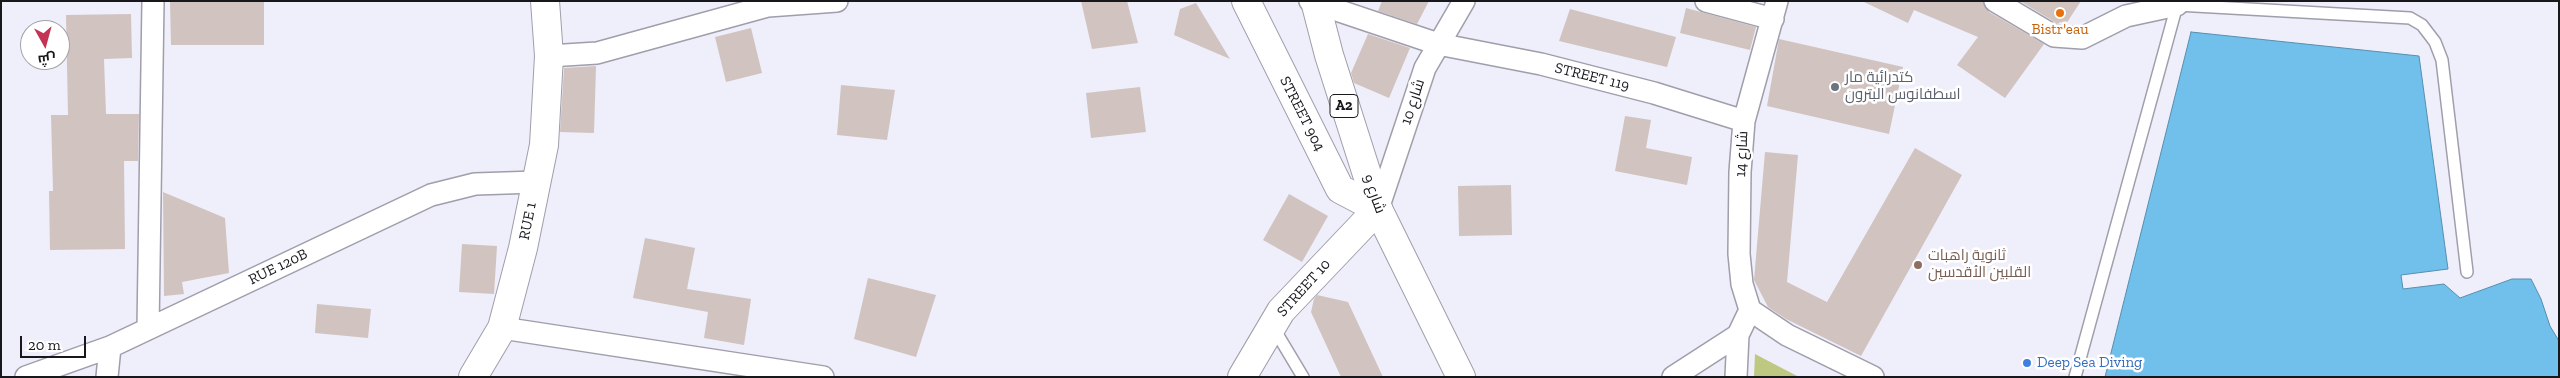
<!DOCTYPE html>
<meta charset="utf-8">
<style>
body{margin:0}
#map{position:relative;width:2560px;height:378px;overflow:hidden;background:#efeefb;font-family:"Zilla Slab",Cairo,serif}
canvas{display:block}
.frame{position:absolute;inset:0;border:2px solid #18181c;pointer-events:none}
.north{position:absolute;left:20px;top:20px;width:50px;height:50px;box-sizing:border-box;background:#fff;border:1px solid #a3a3a4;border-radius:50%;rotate:173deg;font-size:14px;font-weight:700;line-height:20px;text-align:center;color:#18181c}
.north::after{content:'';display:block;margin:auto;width:18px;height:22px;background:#c33454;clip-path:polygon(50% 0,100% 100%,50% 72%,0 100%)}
.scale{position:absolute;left:20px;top:336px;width:66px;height:22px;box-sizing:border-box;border:2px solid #18181c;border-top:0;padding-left:6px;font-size:15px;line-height:18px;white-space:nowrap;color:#18181c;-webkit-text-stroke:4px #fff;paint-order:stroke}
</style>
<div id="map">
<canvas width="2560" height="378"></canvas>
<div class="frame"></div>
<div class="north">ش</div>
<div class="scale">20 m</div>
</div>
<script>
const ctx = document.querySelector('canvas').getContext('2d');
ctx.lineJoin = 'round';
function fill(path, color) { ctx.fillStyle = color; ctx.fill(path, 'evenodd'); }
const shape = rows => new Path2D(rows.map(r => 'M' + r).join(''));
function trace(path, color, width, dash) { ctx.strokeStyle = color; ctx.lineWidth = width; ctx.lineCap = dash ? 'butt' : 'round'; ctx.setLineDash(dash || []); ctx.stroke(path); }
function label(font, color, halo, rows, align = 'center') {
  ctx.font = font + ' "Zilla Slab",Cairo,serif'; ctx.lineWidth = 5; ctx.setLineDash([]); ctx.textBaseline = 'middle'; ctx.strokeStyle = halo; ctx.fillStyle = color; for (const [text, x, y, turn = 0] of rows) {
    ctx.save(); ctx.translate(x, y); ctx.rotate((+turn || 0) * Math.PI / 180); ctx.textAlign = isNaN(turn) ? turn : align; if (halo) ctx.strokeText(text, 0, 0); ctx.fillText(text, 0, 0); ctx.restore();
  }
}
fill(shape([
 [1755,354,1799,377,1754,377]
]), '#bec880');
const water = shape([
 [2191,32,2419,56,2448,269,2401,275,2403,289,2444,284,2460,298,2512,279,2531,279,2541,299,2550,326,2559,341,2559,377,2105,377,2191,32]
]);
fill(water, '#71c0ec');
trace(water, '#568eae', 1);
fill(shape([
 [170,1,264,1,264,45,171,45],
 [1081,1,1127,1,1138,43,1092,49],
 [1382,1,1429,1,1417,24,1378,11],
 [1862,1,1983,1,1989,12,2044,44,2005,98,1957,65,1978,37,1914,10,1908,23],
 [2020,1,2081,1,2066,24,2060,22,2058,24],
 [1196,3,1230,59,1174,35,1180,9],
 [1686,8,1756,27,1750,50,1680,33],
 [1570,9,1676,37,1667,67,1559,41],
 [131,14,132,58,104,59,106,114,139,114,138,161,124,161,125,249,50,250,49,191,53,191,51,115,68,115,66,15],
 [751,28,762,73,726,82,715,37],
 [1368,34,1410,48,1389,98,1354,83,1351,73],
 [1779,39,1903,67,1889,134,1767,106],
 [596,66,594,133,560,132,564,68],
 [841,85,895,90,887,140,837,135],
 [1140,87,1146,132,1091,138,1086,93],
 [1625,116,1651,120,1646,148,1692,157,1687,185,1615,171],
 [1915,148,1962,175,1861,356,1786,319,1768,307,1754,280,1765,152,1798,155,1787,282,1827,302],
 [1511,185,1512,235,1459,236,1458,186],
 [163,192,225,218,229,273,182,282,184,294,164,296],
 [1289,194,1328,216,1302,262,1263,240],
 [645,238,695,248,687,289,751,299,744,345,704,338,708,312,633,298],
 [462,244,497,246,494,294,459,292],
 [868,278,936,295,916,357,854,339],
 [1317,295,1348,302,1383,377,1341,377,1311,312,1314,299],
 [317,304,371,309,368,338,315,333]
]), '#d1c3bf');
const service = shape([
 [1273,327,1303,377],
 [2075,377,2177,5,2410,18,2422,25,2435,42,2442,60,2467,272]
]);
const minor = shape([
 [1310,1,1438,44,1541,64,1654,93,1744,121],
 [1706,1,1773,19],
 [1995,1,2054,36,2082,38,2126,16,2177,5,2177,1],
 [549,56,597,53,768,6,837,1],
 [1378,209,1425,68,1464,1],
 [1750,310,1742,284,1739,254,1740,172,1744,121,1777,1],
 [1750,310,1787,335,1873,377],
 [502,328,823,377],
 [148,329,153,1],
 [26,377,110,347,431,195,475,184,536,182],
 [107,377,110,347],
 [1673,377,1738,335,1750,310],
 [1736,377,1738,335]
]);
const tertiary = shape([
 [473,377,502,328,523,248,544,145,549,56,545,1],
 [1242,377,1281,311,1378,209]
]);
const secondary = shape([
 [1246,1,1340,189,1378,209]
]);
const primary = shape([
 [1315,1,1329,55,1378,209,1461,377]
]);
trace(service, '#9f9eaa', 14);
trace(minor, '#9f9eaa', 24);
trace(tertiary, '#9f9eaa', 30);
trace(secondary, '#9f9eaa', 30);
trace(primary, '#9f9eaa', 30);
trace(service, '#fff', 11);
trace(minor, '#fff', 21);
trace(tertiary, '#fff', 28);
trace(secondary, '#fff', 28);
trace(primary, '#fff', 28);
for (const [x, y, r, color] of [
 [2060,13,5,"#e8710a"],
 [1835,87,5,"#6b7280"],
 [1918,265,5,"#8d6e63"],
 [2027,363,5,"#3f7fe0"]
]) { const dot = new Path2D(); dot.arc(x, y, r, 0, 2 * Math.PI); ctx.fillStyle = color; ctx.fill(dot); trace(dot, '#fff', 2); }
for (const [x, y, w] of [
 [1344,106,28]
]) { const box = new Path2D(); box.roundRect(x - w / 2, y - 11.5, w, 23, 4); ctx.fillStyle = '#fff'; ctx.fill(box); trace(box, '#18181c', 1); }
label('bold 14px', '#18181c', null, [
 ["A2",1344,106]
]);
label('15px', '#c56008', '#fff', [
 ["Bistr'eau",2060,30]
]);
label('15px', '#18181c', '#fff', [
 ["STREET 119",1592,77,14],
 ["شارع 10",1413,102,-72],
 ["STREET 904",1302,114,63],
 ["شارع 14",1742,154,-87],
 ["شارع 9",1374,194,70],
 ["RUE 1",528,221,-79],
 ["RUE 120B",278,267,-26],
 ["STREET 10",1304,288,-48]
]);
label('15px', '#5b616d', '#fff', [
 ["كتدرائية مار",1845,78],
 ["اسطفانوس البترون",1845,95]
], 'left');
label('15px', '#785e54', '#fff', [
 ["ثانوية راهبات",1928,256],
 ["القلبين الأقدسين",1928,273]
], 'left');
label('15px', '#366cbe', '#fff', [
 ["Deep Sea Diving",2037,363]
], 'left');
</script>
